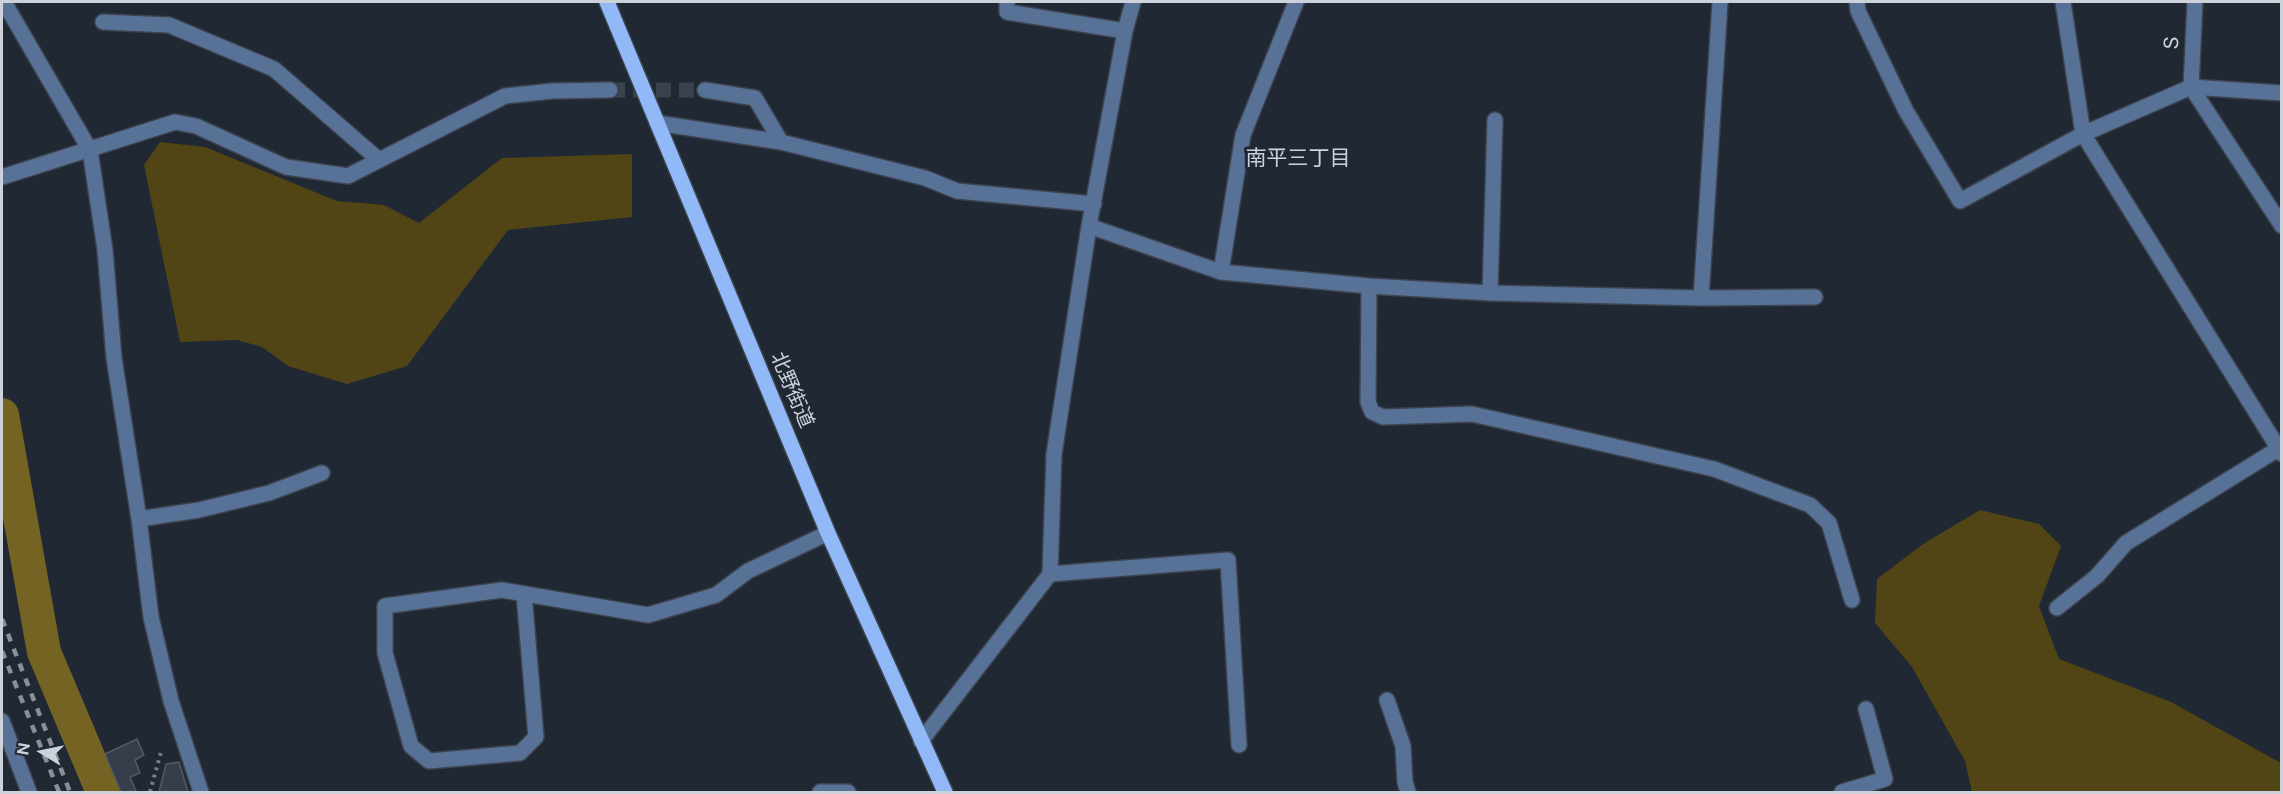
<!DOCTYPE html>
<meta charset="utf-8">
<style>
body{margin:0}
#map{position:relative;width:2283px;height:794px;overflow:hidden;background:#202834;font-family:"Public Sans",sans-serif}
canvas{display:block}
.frame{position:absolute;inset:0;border:3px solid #cdd2da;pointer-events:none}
.north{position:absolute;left:12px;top:722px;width:60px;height:60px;-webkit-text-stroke:4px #202834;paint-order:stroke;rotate:280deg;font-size:16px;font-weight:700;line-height:24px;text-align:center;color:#cdd2da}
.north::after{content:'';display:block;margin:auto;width:21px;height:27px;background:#cdd2da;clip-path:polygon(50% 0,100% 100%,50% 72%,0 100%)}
</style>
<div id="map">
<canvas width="2283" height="794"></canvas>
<div class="frame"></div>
<div class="north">N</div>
</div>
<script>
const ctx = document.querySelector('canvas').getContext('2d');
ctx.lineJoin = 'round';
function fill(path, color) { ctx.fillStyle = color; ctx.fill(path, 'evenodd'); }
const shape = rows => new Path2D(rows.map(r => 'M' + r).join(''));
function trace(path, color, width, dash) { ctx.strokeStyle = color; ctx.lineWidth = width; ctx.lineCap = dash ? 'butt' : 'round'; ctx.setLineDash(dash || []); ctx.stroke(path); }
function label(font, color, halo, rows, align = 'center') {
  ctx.font = font + ' "Public Sans","Noto Sans JP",sans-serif'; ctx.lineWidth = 6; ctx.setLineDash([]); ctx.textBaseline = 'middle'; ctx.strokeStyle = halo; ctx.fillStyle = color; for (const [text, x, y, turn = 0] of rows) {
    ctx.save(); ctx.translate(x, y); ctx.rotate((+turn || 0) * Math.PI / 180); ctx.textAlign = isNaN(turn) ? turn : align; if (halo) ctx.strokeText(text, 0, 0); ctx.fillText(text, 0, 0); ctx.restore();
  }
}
fill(shape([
 [160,142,205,147,337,201,384,205,419,223,502,158,632,154,632,217,508,230,407,366,347,384,288,366,262,347,237,340,180,342,144,165],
 [1980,510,2039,524,2061,546,2039,606,2059,659,2171,702,2281,763,2281,792,1972,792,1965,761,1912,667,1875,623,1877,579,1923,544]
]), '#514415');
trace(shape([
 [2,415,44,652,103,792]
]), '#756323', 34);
const building = shape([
 [137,739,144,755,135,760,140,773,130,777,136,791,121,792,105,754,137,739],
 [179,762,188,792,159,792,166,764,179,762]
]);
fill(building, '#363e4b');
trace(building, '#515b68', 1.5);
trace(shape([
 [610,90,705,90]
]), '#3a424d', 15, [15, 8]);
const minor = shape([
 [4,2,90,150,105,250,114,358,139,519,151,617,171,701,201,792],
 [1007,2,1007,12,1125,31],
 [1857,2,1858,11,1906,111,1960,201,2083,134,2191,87,2282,93],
 [2063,2,2083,134,2282,454],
 [103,22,169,25,274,69,379,160],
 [2191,87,2282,226],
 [2191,87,2195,2],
 [705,90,755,98,781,142],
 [657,123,781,142,925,178,957,191,1094,204],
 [2,177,175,122,196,126,286,167,348,176,505,96,552,91,610,90],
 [1089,226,1125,31,1133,2],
 [1221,272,1243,135,1296,2],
 [1369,286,1368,402,1372,412,1383,417,1472,414,1714,469,1810,505,1829,523,1852,600],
 [1490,293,1495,120],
 [1701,298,1720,2],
 [139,519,199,510,269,493,322,473],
 [1050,574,1054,454,1089,226,1221,272,1369,286,1490,293,1701,298,1815,297],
 [524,594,536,737,520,753,429,761,411,746,385,653,385,606,502,590,648,615,716,595,748,571,828,533],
 [2057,608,2097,576,2126,543,2278,449],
 [1387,700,1403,746,1405,782,1408,792],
 [2,721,29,792],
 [921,741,1050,574,1228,560,1239,745],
 [820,792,848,792],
 [1842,792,1885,779,1866,709]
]);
const major = shape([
 [607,2,828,533,945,792]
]);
trace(minor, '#3c434f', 18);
trace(major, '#3c434f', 18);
trace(shape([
 [150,792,161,752]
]), '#767d87', 4, [3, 4.5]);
trace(minor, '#587196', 15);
trace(major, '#91b9f7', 15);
trace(shape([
 [2,619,70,792],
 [2,651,59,792]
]), '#8a9099', 4.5, [8, 8]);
label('20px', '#cdd2da', '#202834', [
 ["S",2172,43,-87],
 ["北野街道",792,390,67]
]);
label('21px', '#cdd2da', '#202834', [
 ["南平三丁目",1298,159]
]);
</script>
